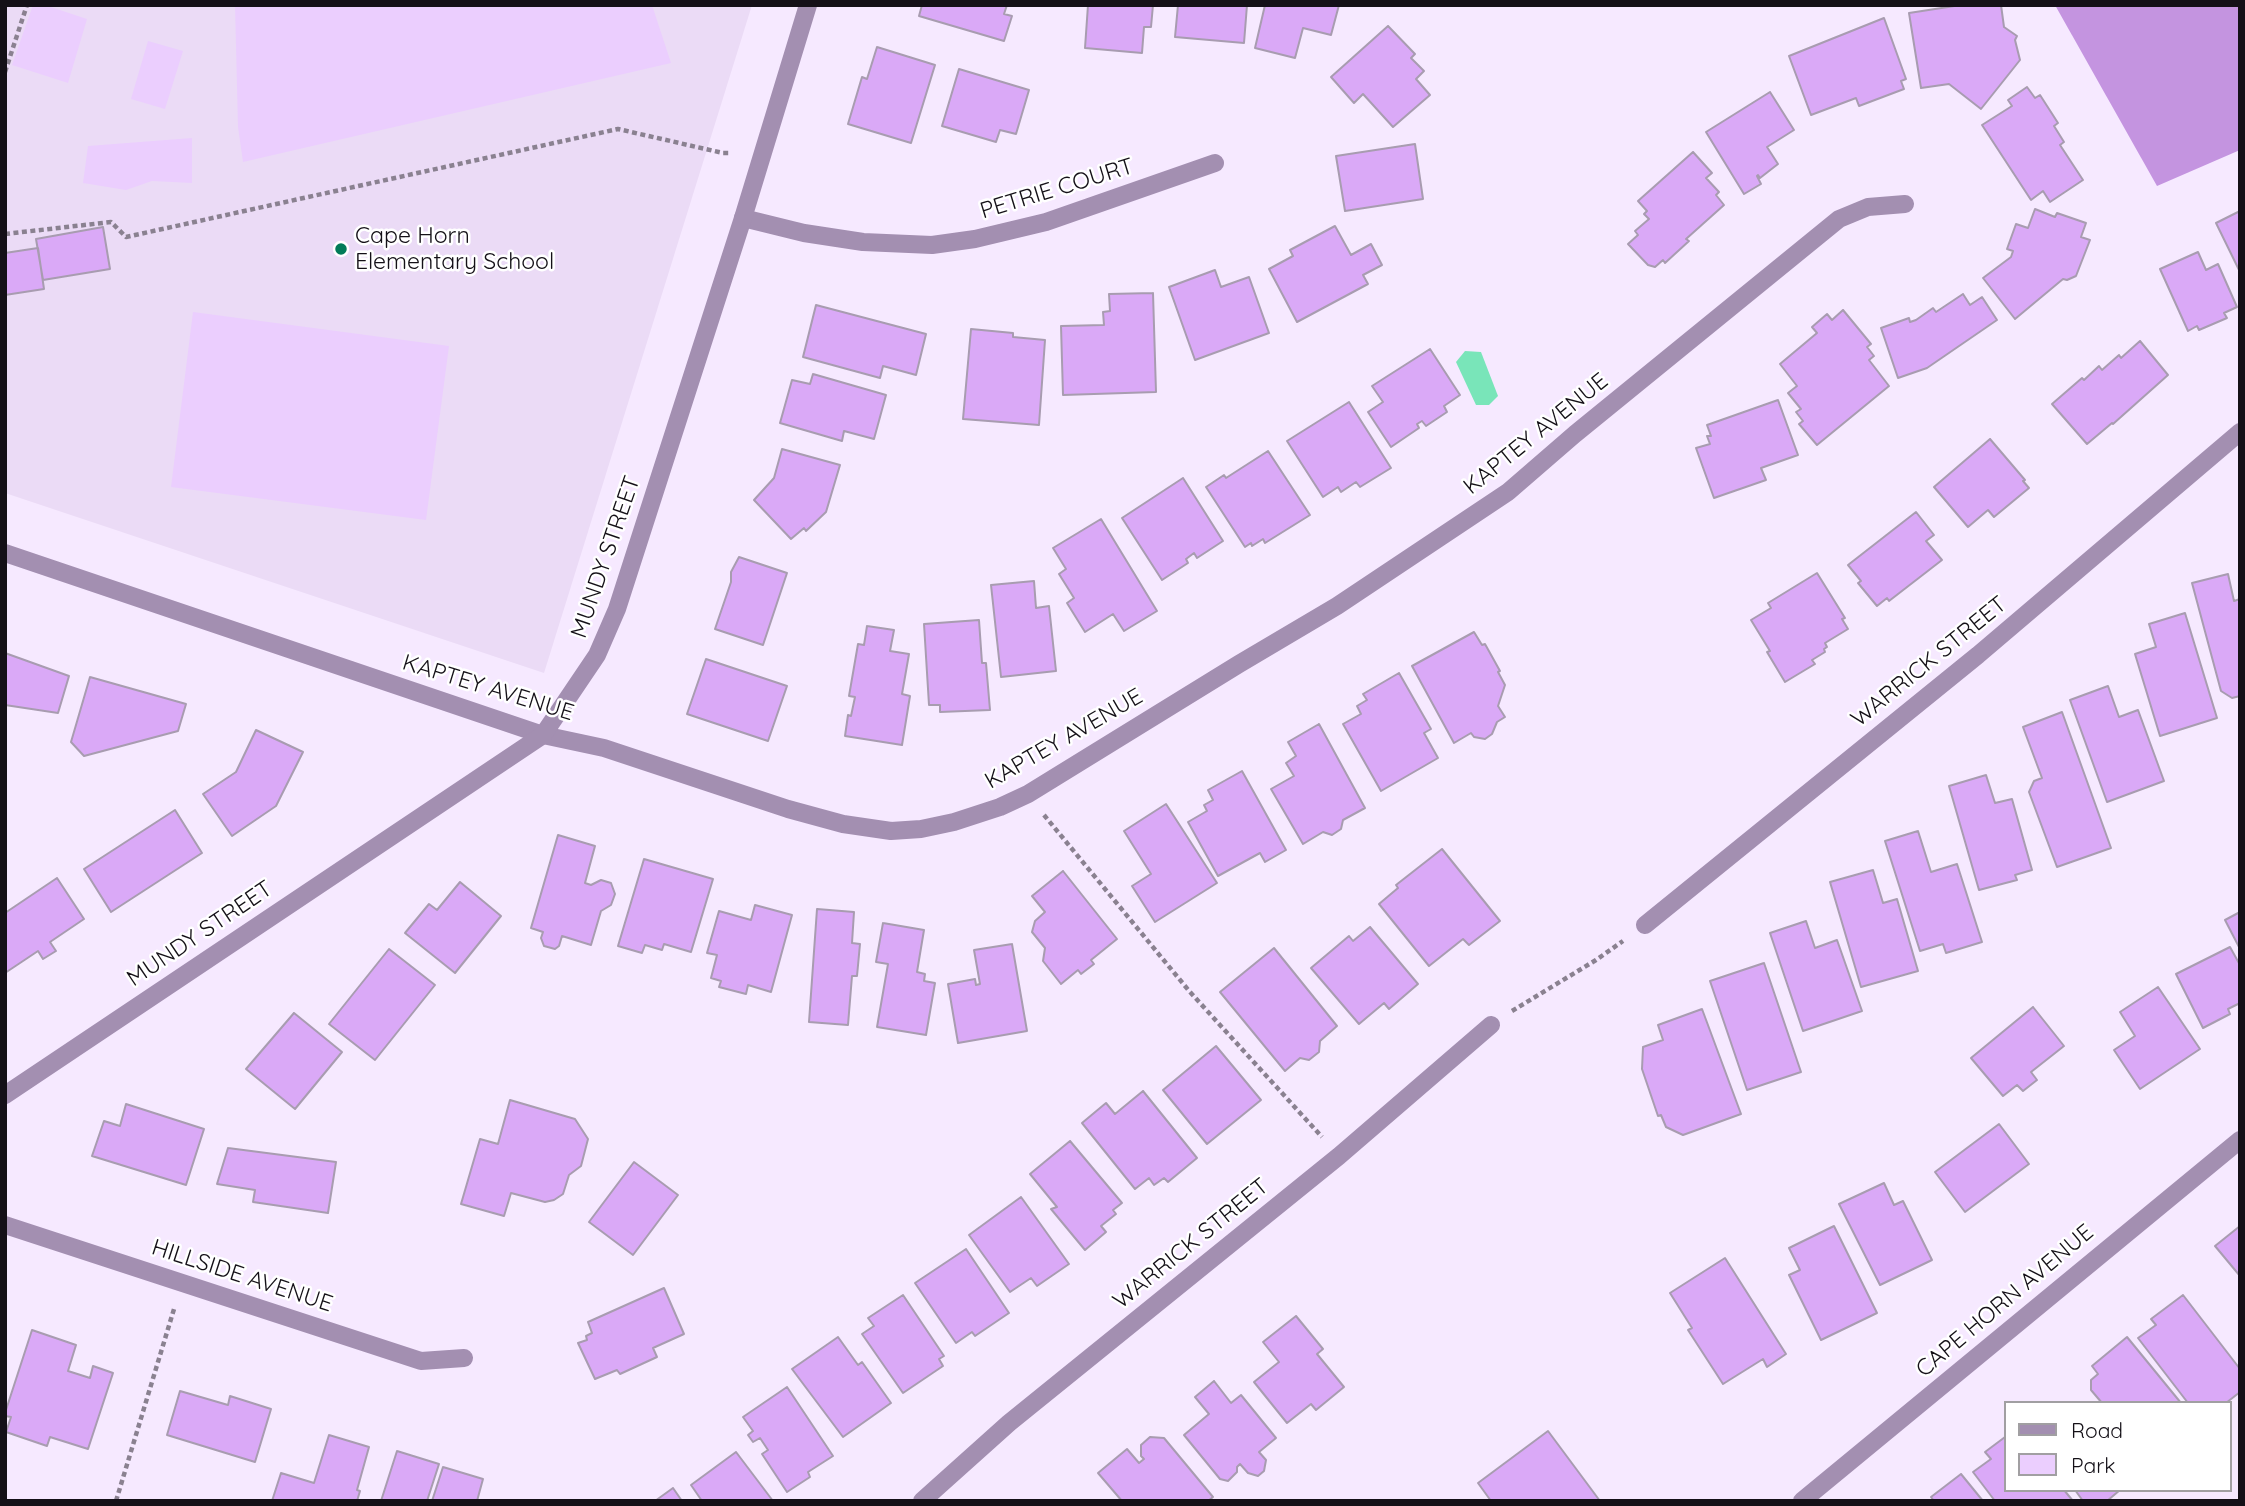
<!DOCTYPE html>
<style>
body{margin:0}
#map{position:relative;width:2245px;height:1506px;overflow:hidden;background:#f6e9ff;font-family:Quicksand,sans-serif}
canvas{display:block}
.frame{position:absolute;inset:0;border:7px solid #141017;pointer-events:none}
.legend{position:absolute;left:2004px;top:1401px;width:228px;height:91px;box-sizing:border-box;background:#fff;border:2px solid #a19fa2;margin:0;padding:9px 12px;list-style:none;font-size:21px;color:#141017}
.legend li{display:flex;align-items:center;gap:14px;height:35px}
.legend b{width:35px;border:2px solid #a19fa2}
</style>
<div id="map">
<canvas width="2245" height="1506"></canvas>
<div class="frame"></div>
<ul class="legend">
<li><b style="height:9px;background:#a38fb1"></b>Road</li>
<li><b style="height:19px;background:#ebcefe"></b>Park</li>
</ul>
</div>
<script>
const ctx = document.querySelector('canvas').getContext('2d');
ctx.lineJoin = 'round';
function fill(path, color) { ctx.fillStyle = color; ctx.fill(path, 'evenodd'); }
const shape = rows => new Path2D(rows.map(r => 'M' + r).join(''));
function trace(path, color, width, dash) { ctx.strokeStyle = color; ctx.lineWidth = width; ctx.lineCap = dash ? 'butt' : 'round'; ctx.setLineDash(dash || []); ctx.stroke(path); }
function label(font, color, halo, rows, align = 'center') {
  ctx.font = font + ' Quicksand,sans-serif'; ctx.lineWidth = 5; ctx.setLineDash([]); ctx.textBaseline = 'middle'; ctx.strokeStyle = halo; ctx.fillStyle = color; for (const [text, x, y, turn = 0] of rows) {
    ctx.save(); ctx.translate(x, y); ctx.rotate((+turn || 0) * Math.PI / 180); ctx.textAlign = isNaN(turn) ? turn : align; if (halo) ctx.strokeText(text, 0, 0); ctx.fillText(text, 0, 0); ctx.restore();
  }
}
fill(shape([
 [5,5,752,5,544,673,5,493]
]), '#ebdbf6');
fill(shape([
 [33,5,45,5,87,19,68,83,12,65],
 [235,5,652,5,671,63,243,162,238,127],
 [148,41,183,51,165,109,131,99],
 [192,138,192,183,152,181,126,190,83,183,88,146],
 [193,312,449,346,426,520,171,487]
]), '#ebcefe');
fill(shape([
 [2055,5,2240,5,2240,150,2157,186]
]), '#c494e0');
fill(shape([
 [1465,351,1481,352,1498,396,1489,405,1476,405,1456,362]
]), '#79e5b9');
const building = shape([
 [922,5,1007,5,1004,14,1012,16,1004,41,919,16,922,5],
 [1088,5,1153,5,1151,27,1144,27,1142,53,1085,48,1088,5],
 [1178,5,1247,5,1244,43,1175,37,1178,5],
 [1265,5,1339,5,1331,35,1303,28,1295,58,1255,48,1265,5],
 [1961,5,2001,5,2004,27,2017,36,2015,40,2020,60,1981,109,1949,84,1921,88,1909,13,1961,5],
 [1884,18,1906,79,1901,81,1904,89,1859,106,1856,98,1811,115,1789,56,1884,18],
 [1388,26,1415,54,1411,58,1424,71,1416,79,1430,95,1393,127,1363,94,1354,103,1331,77,1388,26],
 [877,47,935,65,911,143,848,124,862,77,867,79,877,47],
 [959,69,1029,90,1016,134,1000,130,996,142,942,126,959,69],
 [2027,87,2035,98,2040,95,2058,123,2054,126,2064,142,2060,145,2083,180,2050,202,2043,191,2031,200,1982,125,2012,106,2008,100,2027,87],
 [1770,92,1794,130,1767,147,1778,164,1760,178,1758,175,1757,176,1761,184,1744,194,1706,132,1770,92],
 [1415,144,1423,199,1345,211,1336,156,1415,144],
 [1693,152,1712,173,1706,178,1719,192,1716,195,1724,205,1686,239,1689,241,1665,263,1663,260,1655,267,1648,265,1628,244,1638,235,1635,231,1649,219,1644,214,1647,211,1638,201,1693,152],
 [2035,209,2055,217,2057,213,2086,223,2081,237,2090,240,2076,276,2067,280,2063,279,2015,319,1983,278,2011,257,2013,251,2007,249,2016,224,2028,228,2035,209],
 [2240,211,2240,272,2216,223,2240,211],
 [1335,226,1351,255,1371,244,1382,265,1363,275,1368,284,1297,322,1269,269,1293,256,1290,250,1335,226],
 [103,227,110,269,43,280,36,239,103,227],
 [38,248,44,289,5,295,5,253,38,248],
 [2198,252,2206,270,2218,264,2237,307,2224,313,2227,318,2199,330,2197,326,2188,331,2160,269,2198,252],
 [1215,270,1221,287,1249,277,1269,333,1195,360,1169,287,1215,270],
 [1153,293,1156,392,1063,395,1061,326,1104,325,1103,312,1110,311,1109,294,1153,293],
 [1963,294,1970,305,1982,297,1997,320,1927,368,1898,378,1881,328,1909,318,1910,322,1916,320,1933,308,1936,312,1963,294],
 [816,305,926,334,916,375,883,366,880,378,803,357,816,305],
 [1843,310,1871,344,1867,347,1874,356,1869,360,1889,386,1817,445,1799,424,1803,421,1796,412,1801,409,1788,393,1797,386,1780,364,1817,333,1812,327,1827,314,1832,320,1843,310],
 [971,329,1013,333,1013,337,1045,340,1039,425,963,419,971,329],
 [2140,341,2168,375,2113,424,2112,423,2087,444,2052,404,2082,378,2084,380,2099,366,2102,370,2119,355,2121,358,2140,341],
 [1430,349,1460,395,1444,406,1447,412,1426,426,1422,421,1417,424,1419,428,1391,447,1368,412,1383,402,1372,386,1430,349],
 [813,374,886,395,874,439,844,431,842,441,780,423,792,380,810,384,813,374],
 [1778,400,1798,455,1761,468,1766,480,1714,498,1696,448,1710,444,1707,436,1711,436,1707,425,1778,400],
 [1349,402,1391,468,1360,487,1356,482,1341,492,1338,487,1323,497,1287,441,1349,402],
 [1990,439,2025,480,2023,481,2029,488,1994,517,1988,510,1968,527,1934,487,1990,439],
 [782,449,840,465,826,512,806,531,804,528,791,539,754,500,774,478,782,449],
 [1268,451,1310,515,1265,543,1263,539,1252,546,1251,543,1245,547,1206,487,1224,475,1226,478,1268,451],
 [1183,478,1223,541,1197,558,1194,553,1186,559,1188,563,1162,580,1122,518,1183,478],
 [1916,512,1934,535,1926,541,1942,560,1889,601,1887,598,1877,606,1858,583,1861,581,1848,565,1916,512],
 [1101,519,1157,611,1124,631,1113,614,1085,632,1067,603,1074,598,1059,574,1066,569,1053,548,1101,519],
 [739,557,787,573,763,645,715,629,731,582,731,572,739,557],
 [1817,573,1845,618,1842,619,1848,629,1825,643,1827,647,1824,649,1825,652,1812,660,1815,664,1785,682,1767,652,1770,651,1751,620,1771,608,1768,603,1817,573],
 [2228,574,2234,601,2240,599,2240,696,2232,698,2221,691,2192,583,2228,574],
 [1034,581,1036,608,1049,606,1056,671,1001,677,991,585,1034,581],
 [2185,613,2217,718,2160,736,2135,654,2156,647,2149,624,2185,613],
 [979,620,982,663,986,663,990,710,940,712,940,705,929,705,924,624,979,620],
 [867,626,894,630,890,651,909,654,902,694,910,696,902,745,845,736,848,715,851,716,855,697,849,696,858,644,864,645,867,626],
 [1474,632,1482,645,1485,644,1500,671,1498,672,1505,685,1498,706,1505,717,1497,722,1492,734,1485,739,1474,737,1471,733,1454,743,1412,666,1474,632],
 [5,653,69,676,58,713,5,705,5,653],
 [706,659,787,686,768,741,687,714,706,659],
 [1399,673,1431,729,1424,733,1438,758,1381,791,1343,724,1361,714,1357,706,1367,700,1363,694,1399,673],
 [90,677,186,704,178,731,84,756,71,742,90,677],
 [2108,686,2119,717,2138,710,2164,781,2107,802,2070,700,2108,686],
 [2062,712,2111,848,2057,867,2029,792,2034,781,2042,778,2023,727,2062,712],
 [1319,724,1365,808,1343,820,1341,829,1332,835,1323,832,1303,844,1271,789,1294,776,1286,763,1296,756,1288,742,1319,724],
 [256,730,303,752,276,806,232,836,203,794,236,772,256,730],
 [1242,771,1286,850,1265,862,1260,853,1218,876,1188,822,1207,811,1204,805,1213,800,1208,790,1242,771],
 [1986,775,1995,803,2012,799,2032,870,2015,875,2017,880,1979,890,1949,786,1986,775],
 [1166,804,1217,883,1155,922,1132,886,1151,874,1124,831,1166,804],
 [175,810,202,853,111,912,84,869,175,810],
 [1918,831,1931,872,1957,864,1982,942,1946,953,1943,944,1920,951,1885,841,1918,831],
 [558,835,595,846,585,883,591,885,601,880,611,883,615,894,611,905,601,911,591,945,562,936,559,946,555,949,544,946,541,938,543,932,531,928,558,835],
 [1442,849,1500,921,1469,945,1463,939,1429,966,1379,904,1398,888,1396,885,1442,849],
 [644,859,713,879,691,952,664,944,662,950,645,945,642,953,618,946,644,859],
 [1873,870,1883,903,1897,899,1918,971,1861,987,1830,882,1873,870],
 [1063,871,1117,939,1091,960,1094,964,1081,974,1078,970,1061,984,1043,961,1045,948,1032,932,1035,921,1045,912,1032,896,1063,871],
 [57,878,84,919,50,942,56,951,43,959,38,951,5,973,5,913,57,878],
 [460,882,501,916,455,973,405,933,429,904,437,910,460,882],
 [755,905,792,915,771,992,748,985,746,994,719,987,721,981,711,978,717,955,707,953,719,911,751,920,755,905],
 [817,909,854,912,852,943,860,944,857,976,852,976,848,1025,809,1022,817,909],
 [2240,912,2240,947,2239,947,2225,920,2240,912],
 [1806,921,1815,948,1837,940,1862,1011,1803,1031,1770,933,1806,921],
 [883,923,924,930,917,972,925,974,924,981,935,983,926,1035,877,1027,888,964,876,962,883,923],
 [1370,927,1418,984,1389,1009,1384,1003,1359,1024,1311,968,1349,936,1353,941,1370,927],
 [1012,944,1027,1031,958,1043,948,984,975,979,976,985,980,984,974,950,1012,944],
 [2230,947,2240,965,2240,1003,2228,1009,2230,1014,2203,1028,2176,974,2230,947],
 [1274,948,1337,1026,1320,1041,1319,1052,1309,1060,1300,1058,1285,1071,1220,992,1274,948],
 [389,949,435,985,375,1060,329,1024,389,949],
 [1764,963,1801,1072,1747,1090,1710,981,1764,963],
 [2158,987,2200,1049,2140,1089,2114,1050,2135,1036,2120,1012,2158,987],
 [2033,1007,2064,1046,2031,1072,2037,1080,2023,1091,2017,1085,2003,1096,1971,1058,2033,1007],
 [1702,1009,1741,1114,1683,1135,1666,1127,1661,1115,1658,1116,1642,1069,1643,1047,1663,1040,1658,1025,1702,1009],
 [294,1013,342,1052,295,1109,246,1069,294,1013],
 [1216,1046,1261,1100,1207,1144,1163,1090,1216,1046],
 [1143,1091,1197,1158,1168,1182,1164,1178,1154,1185,1149,1178,1135,1189,1082,1123,1106,1103,1115,1114,1143,1091],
 [510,1100,575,1119,588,1139,581,1166,569,1175,563,1194,554,1200,545,1202,511,1193,504,1216,461,1204,480,1139,498,1144,510,1100],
 [126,1104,204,1129,186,1185,92,1156,104,1121,120,1126,126,1104],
 [1999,1124,2029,1164,1965,1212,1935,1172,1999,1124],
 [1070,1141,1122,1203,1113,1210,1116,1214,1101,1226,1106,1232,1085,1250,1051,1209,1057,1207,1030,1174,1070,1141],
 [228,1148,336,1162,328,1213,253,1202,255,1190,217,1184,228,1148],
 [634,1162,678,1195,633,1255,589,1222,634,1162],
 [1884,1183,1894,1205,1903,1201,1932,1260,1880,1285,1839,1204,1884,1183],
 [1021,1197,1069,1264,1037,1286,1031,1278,1010,1292,969,1235,1021,1197],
 [1834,1226,1877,1313,1821,1340,1789,1275,1800,1270,1789,1248,1834,1226],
 [2240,1226,2240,1276,2215,1246,2240,1226],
 [966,1249,1009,1313,975,1336,972,1332,956,1343,915,1283,966,1249],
 [1725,1258,1786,1354,1767,1367,1763,1359,1723,1384,1688,1330,1692,1328,1670,1293,1725,1258],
 [664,1288,684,1334,653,1348,657,1357,620,1374,617,1370,595,1379,578,1343,587,1340,586,1336,592,1333,588,1322,664,1288],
 [903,1295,944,1356,939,1359,943,1366,903,1393,862,1334,874,1326,868,1318,903,1295],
 [2183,1295,2240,1369,2240,1392,2226,1403,2188,1403,2138,1338,2156,1325,2151,1319,2183,1295],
 [1296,1316,1323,1349,1317,1354,1344,1387,1316,1410,1311,1404,1287,1423,1254,1382,1279,1362,1263,1342,1296,1316],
 [32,1330,76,1345,68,1371,90,1378,93,1366,113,1373,88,1449,50,1437,47,1446,6,1432,11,1417,5,1416,5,1413,32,1330],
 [838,1337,858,1365,862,1362,891,1403,843,1437,792,1369,838,1337],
 [2127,1337,2181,1403,2102,1403,2091,1390,2091,1380,2098,1374,2092,1366,2127,1337],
 [1214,1381,1231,1403,1241,1395,1276,1438,1259,1452,1266,1460,1264,1471,1258,1476,1248,1473,1240,1464,1237,1467,1237,1472,1228,1481,1220,1479,1184,1435,1209,1414,1195,1397,1214,1381],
 [787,1387,833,1456,808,1472,810,1477,787,1492,762,1454,768,1450,760,1438,753,1442,748,1435,753,1431,743,1417,787,1387],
 [180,1391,228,1405,230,1396,271,1409,255,1462,167,1435,180,1391],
 [1548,1431,1600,1501,1491,1501,1478,1483,1548,1431],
 [329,1435,369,1447,357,1490,360,1491,357,1501,272,1501,281,1473,314,1483,329,1435],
 [1150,1437,1164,1438,1213,1497,1208,1501,1122,1501,1098,1473,1127,1449,1139,1463,1144,1459,1141,1456,1141,1445,1150,1437],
 [2005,1437,2005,1490,2064,1490,2073,1501,1995,1501,1973,1472,1991,1459,1985,1452,2005,1437],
 [397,1451,439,1464,427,1501,381,1501,397,1451],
 [736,1452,773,1501,702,1501,691,1485,736,1452],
 [443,1467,483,1479,477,1501,432,1501,443,1467],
 [1961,1474,1983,1501,1934,1501,1931,1497,1961,1474],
 [673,1488,682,1501,655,1501,673,1488],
 [2075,1490,2120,1490,2107,1501,2083,1501,2075,1490]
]);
fill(building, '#daa9f7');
trace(building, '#a89cb0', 2);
trace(shape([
 [5,72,27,5],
 [5,234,111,222,126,237,618,129,723,153,731,153],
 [1044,815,1190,992,1322,1137],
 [1512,1011,1596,960,1623,941],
 [116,1501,174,1309]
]), '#8a8190', 4.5, [5, 3.5]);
trace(shape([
 [743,218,804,233,863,242,932,245,975,239,1046,222,1215,163],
 [5,553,543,735,604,748,788,809,843,824,891,831,921,829,954,822,1000,807,1028,794,1239,664,1337,606,1508,492,1575,434,1839,219,1868,207,1905,204],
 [1645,925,1978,655,2240,432],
 [5,1225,421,1361,464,1358],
 [922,1501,1009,1423,1339,1156,1491,1025]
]), '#a38fb1', 18);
trace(shape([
 [5,1095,543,735,597,655,617,609,743,218,808,5],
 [1802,1501,2240,1140]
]), '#a38fb1', 18);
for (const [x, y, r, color] of [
 [341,249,7,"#017b58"]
]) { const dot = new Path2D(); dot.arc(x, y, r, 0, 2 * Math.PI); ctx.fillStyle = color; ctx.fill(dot); trace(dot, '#fff', 2.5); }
label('23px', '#141017', '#fff', [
 ["PETRIE COURT",1057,189,-17],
 ["KAPTEY AVENUE",1536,434,-39],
 ["MUNDY STREET",606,557,-71],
 ["WARRICK STREET",1929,662,-39],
 ["KAPTEY AVENUE",488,688,17],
 ["KAPTEY AVENUE",1064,739,-30],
 ["MUNDY STREET",200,934,-34],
 ["WARRICK STREET",1191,1244,-39],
 ["HILLSIDE AVENUE",242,1276,18],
 ["CAPE HORN AVENUE",2005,1301,-40]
]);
label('23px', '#141017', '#fff', [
 ["Cape Horn",355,236],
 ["Elementary School",355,262]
], 'left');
</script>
